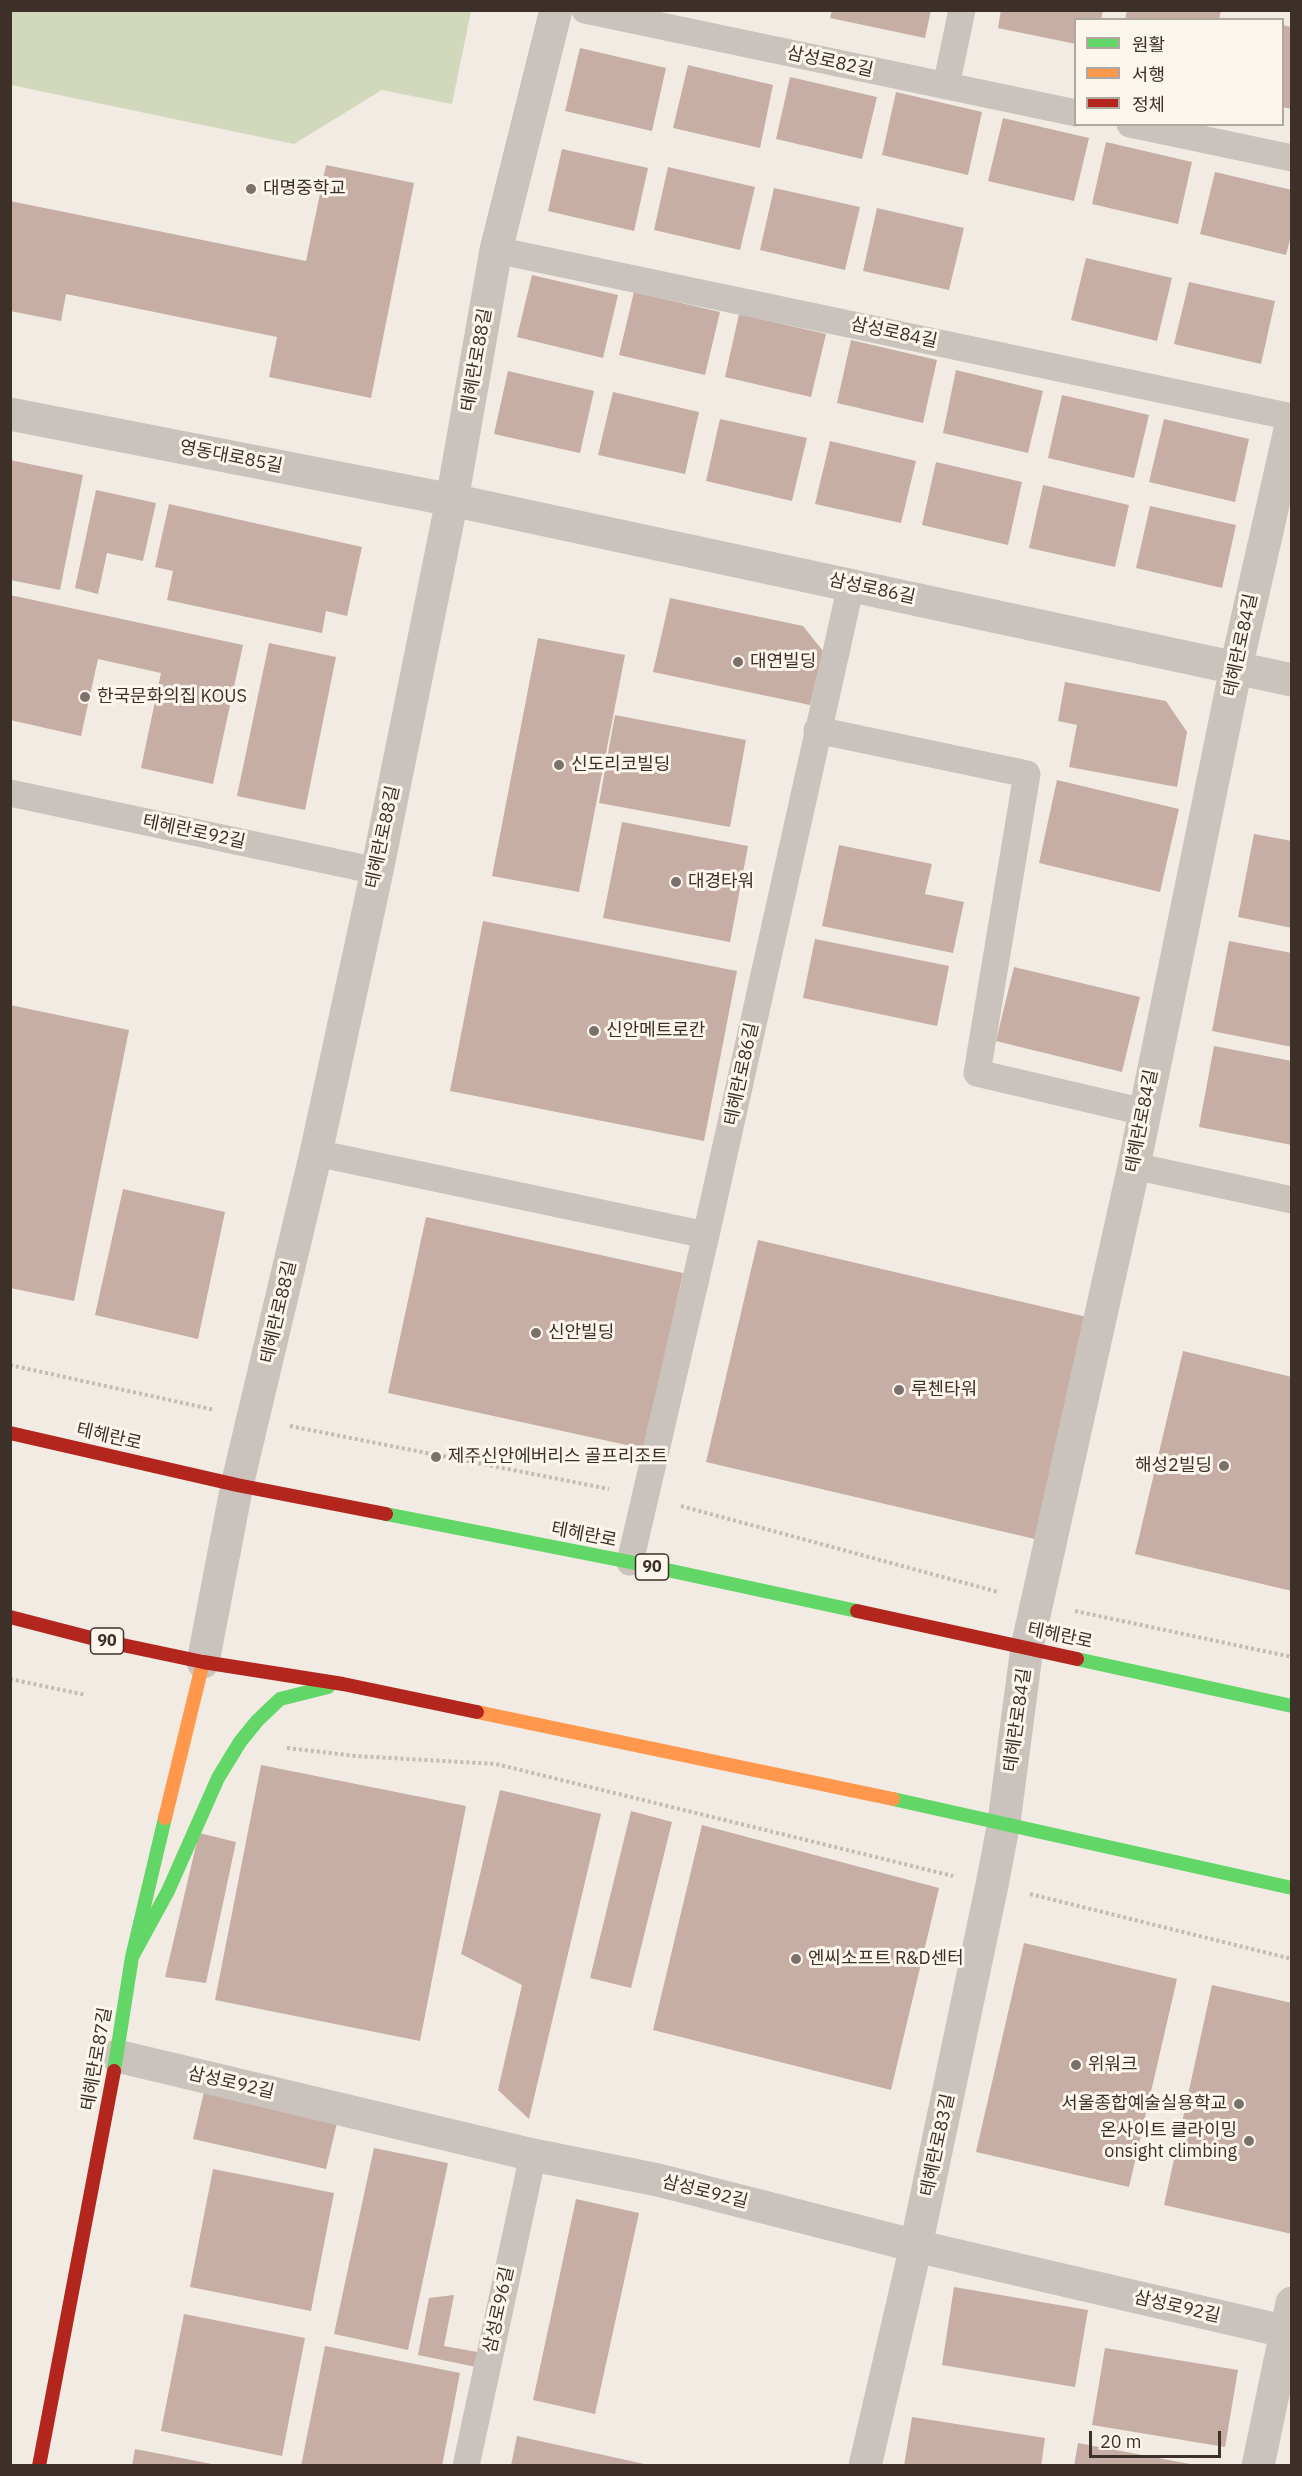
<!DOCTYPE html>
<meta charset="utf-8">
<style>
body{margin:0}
#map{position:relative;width:1302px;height:2476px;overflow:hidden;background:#f1ebe4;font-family:"IBM Plex Sans","Noto Sans KR",sans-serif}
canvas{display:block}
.frame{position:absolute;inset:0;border:12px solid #3d3029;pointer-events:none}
.legend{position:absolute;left:1074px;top:18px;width:210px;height:108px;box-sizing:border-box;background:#fcf6ed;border:2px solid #b0a79f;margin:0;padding:8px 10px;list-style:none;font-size:18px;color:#3d3029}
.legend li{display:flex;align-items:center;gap:12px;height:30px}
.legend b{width:30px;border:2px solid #b0a79f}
.scale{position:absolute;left:1089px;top:2431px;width:132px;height:27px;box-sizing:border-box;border:3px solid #3d3029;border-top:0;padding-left:8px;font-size:18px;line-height:21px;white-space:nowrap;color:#3d3029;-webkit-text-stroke:4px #fcf6ed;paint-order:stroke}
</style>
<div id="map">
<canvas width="1302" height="2476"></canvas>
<div class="frame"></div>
<ul class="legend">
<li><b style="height:8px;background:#63d668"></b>원활</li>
<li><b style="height:8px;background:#ff974d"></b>서행</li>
<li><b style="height:8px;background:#b3261e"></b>정체</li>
</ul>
<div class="scale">20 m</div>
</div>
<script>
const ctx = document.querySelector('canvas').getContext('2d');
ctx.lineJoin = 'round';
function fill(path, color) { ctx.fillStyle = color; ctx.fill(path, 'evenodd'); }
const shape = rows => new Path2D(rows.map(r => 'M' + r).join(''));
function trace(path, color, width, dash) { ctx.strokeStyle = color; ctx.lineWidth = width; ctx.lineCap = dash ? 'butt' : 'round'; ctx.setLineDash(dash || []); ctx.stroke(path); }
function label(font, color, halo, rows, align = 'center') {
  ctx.font = font + ' "IBM Plex Sans","Noto Sans KR",sans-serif'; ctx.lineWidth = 6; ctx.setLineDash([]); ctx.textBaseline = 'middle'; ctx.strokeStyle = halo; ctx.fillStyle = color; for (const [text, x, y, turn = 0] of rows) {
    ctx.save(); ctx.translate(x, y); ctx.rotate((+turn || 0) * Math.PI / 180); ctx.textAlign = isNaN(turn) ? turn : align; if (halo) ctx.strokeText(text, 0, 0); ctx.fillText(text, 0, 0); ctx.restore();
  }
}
fill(shape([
 [11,10,471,10,471,11,452,104,382,90,294,144,11,85]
]), '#d2d8bc');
fill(shape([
 [832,10,931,10,925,38,830,18],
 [1001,10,1103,10,1101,20,1076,20,1076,44,998,28],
 [1127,10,1221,10,1219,20,1125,20],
 [1282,25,1292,27,1292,109,1282,107],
 [580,48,666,68,652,131,565,111],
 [688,65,773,85,760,148,673,128],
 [790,77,877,97,862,159,776,139],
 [896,92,982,112,968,175,882,155],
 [1003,118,1089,138,1074,201,988,181],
 [1106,142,1192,162,1178,224,1092,204],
 [562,149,648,168,634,231,548,211],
 [326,165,414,183,371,398,269,377,277,337,66,294,61,321,10,311,10,201,306,261],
 [668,167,755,187,740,250,654,230],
 [1215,172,1292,190,1292,232,1286,255,1200,234],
 [774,188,860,207,845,270,760,250],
 [877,208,964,228,949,290,863,271],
 [1086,258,1172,278,1157,341,1071,320],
 [532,275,618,295,603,358,517,337],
 [1189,282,1275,301,1261,364,1174,344],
 [634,292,720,312,705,375,619,355],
 [739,314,826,334,811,397,725,377],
 [851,340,937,360,923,423,837,403],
 [956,370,1043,391,1028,453,943,433],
 [508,371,594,391,580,453,494,434],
 [613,392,699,412,685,474,598,455],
 [1062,395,1149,415,1134,478,1048,458],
 [720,419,807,438,792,501,706,481],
 [1164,419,1249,439,1235,502,1149,482],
 [830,441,916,461,901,523,815,504],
 [10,460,83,475,60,590,10,580],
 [936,462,1022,482,1008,545,922,525],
 [1043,485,1129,505,1115,567,1029,548],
 [96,490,156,503,143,561,107,553,98,594,75,588],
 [169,504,362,547,347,616,326,611,322,633,167,600,173,571,155,567],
 [1150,506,1236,525,1222,588,1136,568],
 [10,595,243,645,213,784,141,768,161,673,98,659,81,736,10,720],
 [670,598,803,626,823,651,810,705,653,672],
 [538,638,625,655,579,892,492,876],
 [269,643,336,657,305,810,237,796],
 [1065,682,1166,701,1187,732,1177,787,1069,767,1077,725,1058,721],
 [615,715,746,740,730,827,599,803],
 [1057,780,1179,809,1160,892,1039,863],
 [622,822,748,846,730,942,603,918],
 [1254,834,1292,841,1292,928,1238,917],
 [839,845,932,864,925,894,964,902,953,953,822,926],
 [483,921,737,971,704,1141,450,1091],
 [815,939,949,966,937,1026,803,998],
 [1229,941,1292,953,1292,1047,1212,1031],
 [1014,967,1140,997,1122,1072,996,1041],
 [10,1005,129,1030,74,1301,10,1288],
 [1214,1046,1292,1061,1292,1145,1199,1127],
 [123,1189,225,1212,198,1339,95,1315],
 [426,1217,683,1273,645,1449,388,1393],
 [758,1240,1091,1318,1039,1540,706,1462],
 [1183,1351,1292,1377,1292,1591,1135,1554],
 [261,1765,466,1806,420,2041,215,2000],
 [500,1790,601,1814,529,2119,498,2090,522,1985,461,1954],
 [631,1811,672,1822,631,1988,590,1978],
 [702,1825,939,1888,891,2090,653,2030],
 [199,1833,236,1842,206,1983,165,1977],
 [1024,1943,1177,1979,1129,2187,976,2152],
 [1212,1985,1292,2003,1292,2234,1164,2205],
 [204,2092,337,2123,326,2169,193,2139],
 [374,2148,448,2163,408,2350,334,2334],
 [213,2169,334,2193,311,2311,190,2287],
 [576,2199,639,2213,595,2414,533,2400],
 [954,2287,1088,2310,1075,2387,942,2365],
 [454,2295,444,2346,488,2354,486,2369,418,2355,429,2298],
 [184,2314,305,2338,282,2456,161,2431],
 [325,2346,460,2373,442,2466,301,2466],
 [1105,2348,1238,2370,1225,2447,1092,2425],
 [912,2417,1045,2438,1041,2466,904,2466],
 [517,2436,649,2465,649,2466,511,2466],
 [1078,2443,1190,2464,1190,2466,1074,2466],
 [135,2449,212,2464,212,2466,132,2466]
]), '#c7aea4');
trace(shape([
 [10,1365,215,1410],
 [290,1426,609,1489],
 [681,1506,998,1592],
 [1075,1611,1292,1657],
 [10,1679,86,1695],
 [287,1748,356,1756,496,1764,953,1876],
 [1030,1894,1292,1959]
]), '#c3bcb5', 4, [3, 3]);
trace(shape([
 [585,10,1076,113],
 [946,86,962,10],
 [1130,124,1292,158],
 [496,250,1292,417],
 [817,730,1027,774,977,1073,1144,1112],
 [10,793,377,871],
 [316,1153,706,1235],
 [1134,1166,1292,1200],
 [630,1562,706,1235,851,585],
 [466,2466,533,2155]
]), '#cac3bd', 27);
trace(shape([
 [10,414,452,500,1292,680],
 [203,1662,237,1485,316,1153,377,871,452,500,496,250,556,10],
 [117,2056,533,2155,658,2180,916,2246,1292,2333],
 [865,2466,916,2246,992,1885,1004,1822,1027,1647,1134,1166,1236,668,1292,421],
 [1258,2466,1292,2303]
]), '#cac3bd', 33);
trace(shape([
 [386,1514,630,1562,857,1611],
 [1077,1659,1292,1706],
 [893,1799,1292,1888],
 [132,1957,168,1891,218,1778,240,1742,257,1721,280,1699,328,1687],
 [114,2071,132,1957,165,1818]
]), '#63d668', 14);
trace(shape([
 [477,1712,893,1799],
 [165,1818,203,1662]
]), '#ff974d', 14);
trace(shape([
 [10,1433,237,1485,386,1514],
 [857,1611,1077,1659],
 [10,1617,99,1640,203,1662,343,1684,477,1712],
 [39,2466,114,2071]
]), '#b3261e', 14);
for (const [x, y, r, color] of [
 [251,189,6,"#7c716a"],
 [738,662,6,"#7c716a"],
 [85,697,6,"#7c716a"],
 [559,765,6,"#7c716a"],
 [676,882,6,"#7c716a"],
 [594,1031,6,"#7c716a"],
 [536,1333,6,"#7c716a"],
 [899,1390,6,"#7c716a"],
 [436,1457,6,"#7c716a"],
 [1224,1466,6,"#7c716a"],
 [796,1959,6,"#7c716a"],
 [1076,2065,6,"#7c716a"],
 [1239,2104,6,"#7c716a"],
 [1249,2141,6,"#7c716a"]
]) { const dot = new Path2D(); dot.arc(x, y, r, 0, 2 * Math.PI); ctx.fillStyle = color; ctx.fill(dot); trace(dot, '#fcf6ed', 2); }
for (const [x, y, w] of [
 [652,1567,33],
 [107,1641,33]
]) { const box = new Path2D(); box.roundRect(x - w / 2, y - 13, w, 26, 4.5); ctx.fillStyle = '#fcf6ed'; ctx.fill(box); trace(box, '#3d3029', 1.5); }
label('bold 16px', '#3d3029', null, [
 ["90",652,1567],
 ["90",107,1641]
]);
label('18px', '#3d3029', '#fcf6ed', [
 ["삼성로82길",830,62,12],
 ["삼성로84길",894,333,12],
 ["테헤란로88길",477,360,-80],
 ["영동대로85길",231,457,11],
 ["삼성로86길",872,589,12],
 ["테헤란로84길",1241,645,-78],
 ["테헤란로92길",194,832,12],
 ["테헤란로88길",383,837,-78],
 ["테헤란로86길",742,1074,-78],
 ["테헤란로84길",1142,1121,-79],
 ["테헤란로88길",279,1312,-77],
 ["테헤란로",109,1437,13],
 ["테헤란로",584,1535,11],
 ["테헤란로",1060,1636,12],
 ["테헤란로84길",1018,1720,-82],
 ["테헤란로87길",97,2059,-80],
 ["삼성로92길",231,2083,13],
 ["테헤란로83길",938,2145,-78],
 ["삼성로92길",705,2192,14],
 ["삼성로92길",1177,2307,13],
 ["삼성로96길",499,2310,-78]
]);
label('18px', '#3d3029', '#fcf6ed', [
 ["대명중학교",263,189],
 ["대연빌딩",750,662],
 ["한국문화의집 KOUS",97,697],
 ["신도리코빌딩",571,765],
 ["대경타워",688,882],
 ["신안메트로칸",606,1031],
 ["신안빌딩",548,1333],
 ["루첸타워",911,1390],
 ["제주신안에버리스 골프리조트",448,1457],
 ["해성2빌딩",1212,1466,"right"],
 ["엔씨소프트 R&D센터",808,1959],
 ["위워크",1088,2065],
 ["서울종합예술실용학교",1227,2104,"right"],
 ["온사이트 클라이밍",1237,2131,"right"],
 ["onsight climbing",1237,2152,"right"]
], 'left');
</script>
